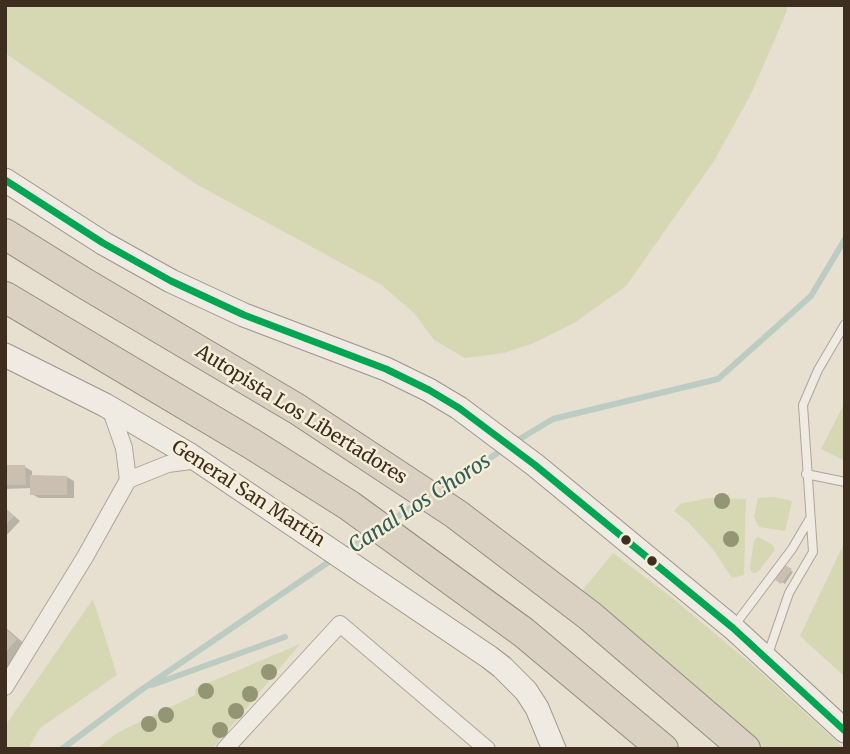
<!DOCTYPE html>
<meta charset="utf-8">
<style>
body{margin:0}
#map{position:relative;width:850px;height:754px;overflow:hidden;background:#e7e0d1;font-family:Merriweather,serif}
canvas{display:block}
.frame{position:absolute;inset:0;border:7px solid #3d2e20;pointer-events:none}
</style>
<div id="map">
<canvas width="850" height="754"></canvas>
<div class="frame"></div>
</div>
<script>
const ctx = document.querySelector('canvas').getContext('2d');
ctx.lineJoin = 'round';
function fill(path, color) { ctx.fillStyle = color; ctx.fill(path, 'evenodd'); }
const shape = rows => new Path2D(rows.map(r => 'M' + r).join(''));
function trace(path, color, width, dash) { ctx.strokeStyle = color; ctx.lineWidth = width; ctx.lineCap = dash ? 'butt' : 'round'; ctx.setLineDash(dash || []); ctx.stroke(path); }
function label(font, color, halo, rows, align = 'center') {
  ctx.font = font + ' Merriweather,serif'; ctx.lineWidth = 5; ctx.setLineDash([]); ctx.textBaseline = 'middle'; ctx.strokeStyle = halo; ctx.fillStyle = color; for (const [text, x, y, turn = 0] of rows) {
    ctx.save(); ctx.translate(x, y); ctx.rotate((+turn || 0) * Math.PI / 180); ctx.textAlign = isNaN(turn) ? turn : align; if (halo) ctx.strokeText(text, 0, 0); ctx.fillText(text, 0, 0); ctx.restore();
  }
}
fill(shape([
 [5,5,786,5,787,11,751,94,714,161,626,286,574,323,534,343,504,353,465,358,434,340,414,313,380,284,196,184,5,53],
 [845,402,845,461,821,449],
 [774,497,792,501,785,531,759,527,754,517,758,498],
 [708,498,746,499,744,575,732,578,712,548,688,522,674,511,680,504],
 [758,537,773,545,775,550,758,572,752,573,750,568,754,540],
 [845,541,845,677,800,636],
 [613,553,670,596,756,668,845,749,764,749,649,647,582,591],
 [93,599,117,675,40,728,28,749,5,749,5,726],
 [300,644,212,749,96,749,117,733,195,695,196,688]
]), '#d6d7b3');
fill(shape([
 [5,467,25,467,32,471,32,477,67,477,74,481,74,498,39,498,32,494,32,488,5,489],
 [5,508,20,521,5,537],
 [786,567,793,572,785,584,777,579],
 [5,627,27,646,5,670]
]), '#0003');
trace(shape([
 [513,443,553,419,718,379,811,296,845,239],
 [436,492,472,471,503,449],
 [389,522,421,501],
 [342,553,371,534],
 [152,685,285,637],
 [62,749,141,690,333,559]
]), '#bcccc2', 6);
fill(shape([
 [5,465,25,465,26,485,5,485],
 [30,475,67,476,67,495,30,495],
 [5,508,14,516,5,526],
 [785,565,792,569,781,584,775,580],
 [5,629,17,639,5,653]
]), '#cbbfb2');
const lane = shape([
 [806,474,845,482],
 [734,626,792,549,809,520],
 [767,657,789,593,813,552,803,405,818,370,845,324]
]);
const street = shape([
 [128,480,168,464,198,460],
 [5,687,85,557,128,480,124,448,110,408],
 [225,749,340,624,487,749]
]);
const secondary = shape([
 [5,180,103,243,171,281,244,315,386,369,429,390,459,408,535,465,733,628,845,731],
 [5,355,105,405,190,455,489,657,502,667,526,691,537,708,554,749]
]);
const highway = shape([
 [5,234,84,283,297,409,456,514,590,616,745,749],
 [5,297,252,444,350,506,523,632,663,749]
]);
trace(lane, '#ada599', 10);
trace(street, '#ada599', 18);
trace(secondary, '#9c958a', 25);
trace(highway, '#928b80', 32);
trace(lane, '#efebe3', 8);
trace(street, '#efebe3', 16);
trace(secondary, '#efebe3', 23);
trace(highway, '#dad1c2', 30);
trace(shape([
 [5,180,103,243,171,281,244,315,386,369,429,390,459,408,535,465,733,628,845,731]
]), '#00a651', 7);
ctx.fillStyle = '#929673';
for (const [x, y] of [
 [722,501],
 [731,539],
 [269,672],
 [206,691],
 [250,694],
 [236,711],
 [166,715],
 [149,724],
 [220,730]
]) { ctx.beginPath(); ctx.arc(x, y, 8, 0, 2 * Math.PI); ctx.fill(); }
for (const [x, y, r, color] of [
 [626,540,6,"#3d2e20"],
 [652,561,6,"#3d2e20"]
]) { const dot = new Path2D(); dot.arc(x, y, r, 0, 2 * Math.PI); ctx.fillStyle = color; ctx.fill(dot); trace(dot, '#f7eed8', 2.5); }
label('19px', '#3d2e20', '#f7eed8', [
 ["Autopista Los Libertadores",301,415,32],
 ["General San Martín",248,494,33]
]);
label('italic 21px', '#2f5d5a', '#f7eed8', [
 ["Canal Los Choros",420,504,-33]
]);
</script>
